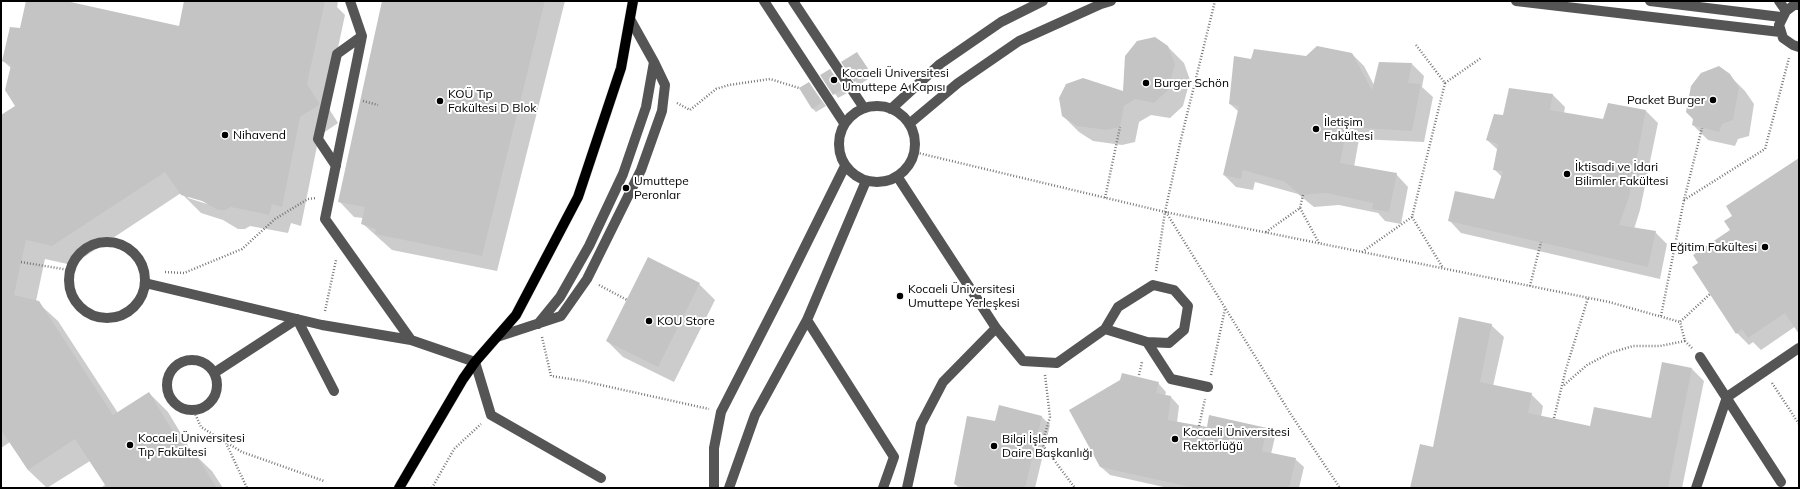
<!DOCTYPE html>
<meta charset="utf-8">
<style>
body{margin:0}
#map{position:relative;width:1800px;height:489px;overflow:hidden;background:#fff;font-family:Mulish,sans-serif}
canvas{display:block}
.frame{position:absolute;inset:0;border:2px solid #000;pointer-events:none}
</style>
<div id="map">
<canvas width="1800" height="489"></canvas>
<div class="frame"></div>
</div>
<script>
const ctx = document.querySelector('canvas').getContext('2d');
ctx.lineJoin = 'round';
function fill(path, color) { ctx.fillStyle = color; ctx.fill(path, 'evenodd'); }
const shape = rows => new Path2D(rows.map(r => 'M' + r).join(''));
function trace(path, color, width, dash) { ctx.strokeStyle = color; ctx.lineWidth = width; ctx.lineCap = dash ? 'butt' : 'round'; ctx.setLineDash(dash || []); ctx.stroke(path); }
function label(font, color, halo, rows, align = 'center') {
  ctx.font = font + ' Mulish,sans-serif'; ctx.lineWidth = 4; ctx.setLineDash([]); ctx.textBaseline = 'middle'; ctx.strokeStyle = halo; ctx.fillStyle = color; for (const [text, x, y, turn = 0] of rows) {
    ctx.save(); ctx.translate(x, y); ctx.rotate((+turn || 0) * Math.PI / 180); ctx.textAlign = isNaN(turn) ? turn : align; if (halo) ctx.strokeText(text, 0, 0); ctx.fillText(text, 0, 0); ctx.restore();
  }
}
fill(shape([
 [27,1,62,1,180,27,185,1,336,1,338,3,337,7,345,15,326,104,338,123,319,136,301,226,291,223,288,233,250,226,245,229,238,229,223,220,201,213,181,193,72,265,45,259,36,301,58,321,118,413,149,393,168,412,192,452,212,471,223,488,101,488,106,484,90,461,47,488,28,470,10,442,1,448,1,116,16,106,11,68,3,61,21,29],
 [188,196,207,202,207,204,188,198],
 [383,1,565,1,497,271,392,250,362,223,363,218,354,217,339,201],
 [1168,47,1184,63,1190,80,1183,106,1170,118,1151,115,1139,122,1135,142,1122,145,1093,141,1079,132,1063,116,1124,92],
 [1351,53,1364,66,1374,85,1412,64,1424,76,1422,87,1433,97,1424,142,1359,139,1354,167,1396,174,1408,187,1401,224,1385,221,1378,213,1339,205,1314,207,1298,194,1255,182,1253,190,1236,187,1224,175,1239,112,1230,104,1252,60],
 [860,57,873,76,859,85,855,81],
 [830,70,847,93,838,98,822,75],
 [1729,75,1745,91,1754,104,1749,136,1738,139,1735,146,1708,140,1693,125],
 [809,83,826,106,816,112,812,108],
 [1553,95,1565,107,1564,113,1604,120,1609,104,1646,111,1658,123,1640,210,1634,229,1655,232,1667,244,1660,279,1461,233,1449,220,1495,201,1502,177,1494,169,1498,150,1487,140,1503,116],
 [1799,159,1799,329,1796,326,1761,350,1753,342,1749,345,1737,333,1699,263,1731,230,1734,216],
 [699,284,715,300,674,382,623,357,607,341],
 [1491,325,1504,337,1493,386,1531,394,1543,406,1541,417,1590,427,1652,419,1692,369,1704,381,1682,488,1411,488,1433,448],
 [1158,383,1166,392,1165,396,1171,397,1179,406,1177,423,1208,428,1266,428,1275,437,1271,454,1295,459,1304,467,1299,488,1168,488,1110,475,1101,467],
 [1041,416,1050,425,1035,488,959,488,955,484,996,422]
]), '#0003');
fill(shape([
 [26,1,66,1,179,26,184,1,325,1,307,84,319,103,319,105,300,117,282,207,272,204,269,215,231,207,225,210,218,210,202,201,181,195,165,172,52,246,26,240,21,262,14,295,39,301,113,415,149,392,186,453,193,450,217,488,107,488,75,439,28,470,1,430,1,115,15,106,5,90,11,65,2,61,10,27,20,28],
 [382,1,545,1,482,256,375,234,376,229,361,224,365,207,338,202],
 [1155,37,1168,46,1175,64,1168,90,1154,103,1135,99,1124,106,1120,127,1106,130,1077,126,1062,116,1059,98,1066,84,1083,78,1123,91,1125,56,1137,41],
 [1317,46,1352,53,1372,90,1379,62,1412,63,1408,83,1421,84,1412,131,1347,127,1340,163,1397,173,1389,212,1372,209,1373,203,1326,193,1300,195,1285,182,1243,170,1241,179,1223,175,1239,106,1229,104,1234,56,1251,59,1254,49,1306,56],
 [857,52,870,72,854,82,841,62],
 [1719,66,1730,74,1739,88,1733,120,1722,124,1719,132,1692,125,1693,119,1686,112,1691,86,1701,73],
 [830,69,843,89,833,95,820,75],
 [809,82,822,102,812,109,799,88],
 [1509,88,1553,94,1550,110,1603,119,1608,103,1646,110,1629,197,1619,225,1656,231,1648,267,1448,221,1455,191,1494,199,1503,171,1493,170,1498,144,1486,140,1494,114,1503,115],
 [1799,158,1799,334,1785,313,1748,338,1742,329,1736,334,1692,267,1698,263,1693,255,1730,230,1724,221,1732,216,1726,206],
 [648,257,700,283,658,367,606,341],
 [1459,317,1492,324,1480,382,1532,393,1528,413,1590,426,1594,407,1651,418,1662,362,1692,368,1668,488,1410,488,1420,444,1433,447],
 [1122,373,1159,382,1156,393,1171,396,1168,420,1207,427,1209,415,1267,428,1262,451,1296,458,1289,488,1195,488,1100,467,1069,410,1120,380],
 [999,405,1042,416,1025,488,968,488,954,484,967,416,995,421]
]), '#c4c4c4');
const major = shape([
 [399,488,463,379,475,362,516,315,578,197,621,68,633,1]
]);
trace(major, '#dbdbdb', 11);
trace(shape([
 [1445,83,1481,58],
 [363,101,378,105],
 [677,103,690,110,716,89,729,85,770,79,799,88],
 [914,152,1165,212,1609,302,1680,322],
 [1105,198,1120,127],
 [1684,200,1765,149,1789,58],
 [1300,208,1319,243],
 [1166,212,1290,413,1340,488],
 [1412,217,1443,268],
 [1266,232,1300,208,1303,195],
 [1362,252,1412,217,1445,83,1416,45],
 [21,262,69,270],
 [1156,271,1165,212,1181,139,1215,1],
 [165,272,184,273,242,249,275,219,308,199,316,198],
 [599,285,627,300],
 [1530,286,1541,242],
 [325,311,336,260],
 [1661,316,1684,200,1702,128],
 [542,337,551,376,583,381,709,409],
 [1692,348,1685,341,1680,322,1710,294],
 [1045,375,1050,417,1042,444,1075,488],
 [1139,375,1142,362],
 [1211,375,1225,309],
 [1772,383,1799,424],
 [1564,385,1587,365,1610,353,1633,346,1660,346,1685,341],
 [193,409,201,427,242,452,324,481],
 [1554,418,1566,369,1588,298],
 [1199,426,1205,399],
 [226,443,247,488],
 [432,488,454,449,481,424]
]), '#777', 2.5, [1, 2]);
trace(shape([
 [350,1,362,36,325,219,411,340],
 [764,1,844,123],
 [793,1,864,108],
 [1516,1,1780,32],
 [1650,1,1781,17],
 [1779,1,1786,11],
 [1799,5,1794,5,1786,11,1779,25,1783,38,1793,45,1799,47],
 '839 144a38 38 0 1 1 76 0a38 38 0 1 1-76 0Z',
 [891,109,940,64,1001,22,1043,1],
 [909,124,958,83,1019,41,1101,4,1111,1],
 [336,166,318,139,337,54,362,36],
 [897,176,996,328,1023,361,1057,363,1105,329,1147,342,1169,343,1184,330,1188,306,1174,290,1153,285,1118,307,1105,329],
 '69 280a38 38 0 1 1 76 0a38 38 0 1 1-76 0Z',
 [145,283,322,325,411,340,475,362,491,415,601,478],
 [807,320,894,457,883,488],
 [538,324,560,297,589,246,623,174,646,107,654,62],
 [497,337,561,316,587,279,641,170,662,111,665,85,654,62,630,19],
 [1147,342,1171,379,1208,387],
 [1700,357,1781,482],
 '167 385a25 25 0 1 1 50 0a25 25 0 1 1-50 0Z',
 [214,373,297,319,334,391],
 [714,488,714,448,721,412,784,289,845,166],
 [729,488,755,415,807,320,866,181],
 [907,488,921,424,943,382,996,328],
 [1696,488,1727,397,1799,348]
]), '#555', 10);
trace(major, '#000', 10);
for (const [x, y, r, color] of [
 [834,80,4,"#000"],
 [1146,83,4,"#000"],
 [1713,100,4,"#000"],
 [440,101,4,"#000"],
 [1316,129,4,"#000"],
 [225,135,4,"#000"],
 [1567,174,4,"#000"],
 [626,188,4,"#000"],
 [1765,247,4,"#000"],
 [900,296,4,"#000"],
 [649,321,4,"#000"],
 [1175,439,4,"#000"],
 [130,445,4,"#000"],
 [994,446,4,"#000"]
]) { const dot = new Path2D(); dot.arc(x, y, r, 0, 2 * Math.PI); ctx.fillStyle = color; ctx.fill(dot); trace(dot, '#fff', 1.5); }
label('12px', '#000', '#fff', [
 ["Kocaeli Üniversitesi",842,73],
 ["Umuttepe A Kapısı",842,87],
 ["Burger Schön",1154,83],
 ["KOÜ Tıp",448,94],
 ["Fakültesi D Blok",448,108],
 ["Packet Burger",1705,100,"right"],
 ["İletişim",1324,122],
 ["Fakültesi",1324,136],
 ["Nihavend",233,135],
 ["İktisadi ve İdari",1575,167],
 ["Bilimler Fakültesi",1575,181],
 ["Umuttepe",634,181],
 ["Peronlar",634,195],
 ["Eğitim Fakültesi",1757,247,"right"],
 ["Kocaeli Üniversitesi",908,289],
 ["Umuttepe Yerleşkesi",908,303],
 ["KOU Store",657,321],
 ["Kocaeli Üniversitesi",1183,432],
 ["Rektörlüğü",1183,446],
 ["Kocaeli Üniversitesi",138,438],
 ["Tıp Fakültesi",138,452],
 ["Bilgi İşlem",1002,439],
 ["Daire Başkanlığı",1002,453]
], 'left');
</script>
